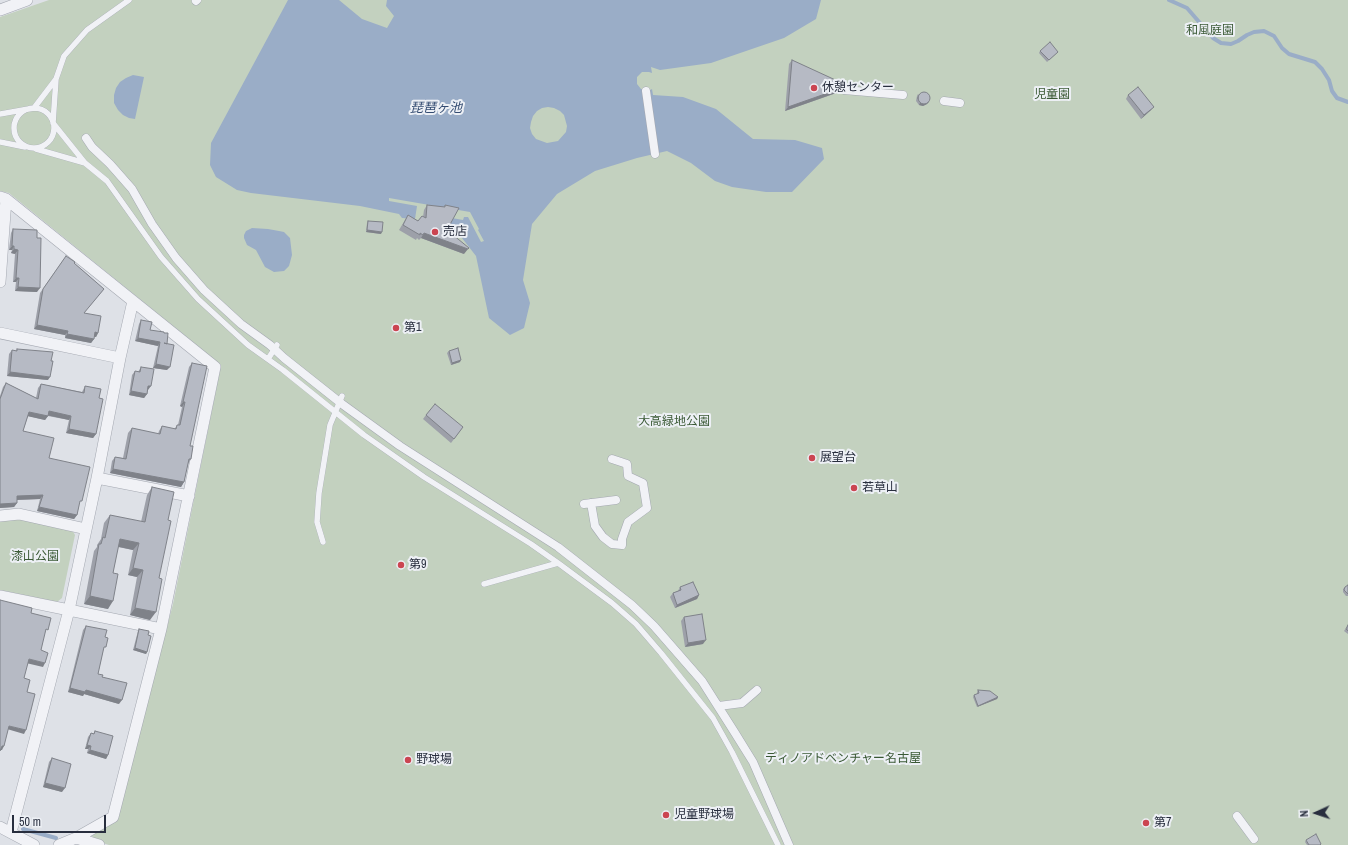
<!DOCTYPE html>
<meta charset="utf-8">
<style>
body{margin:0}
#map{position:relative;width:1348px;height:845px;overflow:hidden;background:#dee1e7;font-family:"Archivo Narrow",sans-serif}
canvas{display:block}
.north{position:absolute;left:1296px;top:793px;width:40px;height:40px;-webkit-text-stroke:3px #edf0f5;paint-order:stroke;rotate:267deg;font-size:11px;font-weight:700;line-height:16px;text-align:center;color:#282e3e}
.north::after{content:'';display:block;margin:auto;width:14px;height:18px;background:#282e3e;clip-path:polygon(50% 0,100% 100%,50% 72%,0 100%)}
.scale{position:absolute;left:12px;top:815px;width:94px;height:18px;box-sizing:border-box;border:2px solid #282e3e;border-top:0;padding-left:5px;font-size:12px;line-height:14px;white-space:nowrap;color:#282e3e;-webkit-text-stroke:3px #edf0f5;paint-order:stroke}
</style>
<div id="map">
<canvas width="1348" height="845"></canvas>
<div class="north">N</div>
<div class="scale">50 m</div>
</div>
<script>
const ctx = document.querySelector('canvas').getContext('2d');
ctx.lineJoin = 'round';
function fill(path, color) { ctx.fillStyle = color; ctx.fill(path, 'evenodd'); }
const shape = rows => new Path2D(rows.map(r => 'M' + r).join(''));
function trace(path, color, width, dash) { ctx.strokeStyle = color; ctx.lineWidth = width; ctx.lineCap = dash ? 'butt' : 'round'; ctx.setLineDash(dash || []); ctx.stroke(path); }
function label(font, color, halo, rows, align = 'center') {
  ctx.font = font + ' "Archivo Narrow","Noto Sans JP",sans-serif'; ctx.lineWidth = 4; ctx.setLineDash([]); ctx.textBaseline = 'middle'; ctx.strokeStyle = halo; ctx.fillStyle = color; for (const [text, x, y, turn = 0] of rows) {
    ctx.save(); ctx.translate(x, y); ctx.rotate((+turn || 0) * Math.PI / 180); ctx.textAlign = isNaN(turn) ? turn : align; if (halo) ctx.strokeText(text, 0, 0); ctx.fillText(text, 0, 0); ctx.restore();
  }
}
fill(shape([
 [49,0,1348,0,1348,845,109,845,93,840,92,833,116,821,127,781,173,604,221,365,9,193,0,191,0,17],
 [19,518,72,530,75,535,62,598,57,602,0,590,0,519]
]), '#c3d1bf');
fill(shape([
 [288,0,339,0,362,19,387,28,394,16,386,6,387,0,821,0,816,19,784,38,711,63,660,70,651,67,652,73,649,72,642,72,637,77,637,84,641,89,649,91,652,89,653,95,683,97,716,109,753,139,795,140,822,148,824,159,792,192,766,192,732,187,715,181,691,163,667,151,637,158,595,171,557,194,532,224,523,280,530,303,524,328,510,335,489,318,476,256,462,238,439,225,441,216,463,220,464,217,468,217,481,242,484,241,478,230,479,229,470,212,389,198,389,201,417,206,415,219,402,218,399,214,360,206,251,193,237,190,216,177,210,165,211,143],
 [548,107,554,108,560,111,564,115,567,126,566,132,558,141,547,143,536,139,532,134,530,128,531,122,533,116,537,111,542,108],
 [133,75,144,77,135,119,129,118,123,115,118,110,114,103,114,95,116,88,120,82,126,78],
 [252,228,268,229,279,231,284,232,290,238,292,255,289,266,284,271,274,272,265,267,256,250,247,245,244,238,244,235,246,231]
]), '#9aadc7');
trace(shape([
 [1169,0,1187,8,1213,38,1221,43,1231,44,1238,41,1247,35,1254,32,1264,31,1274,36,1282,48,1289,54,1315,62,1322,69,1329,80,1332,91,1337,98,1348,102],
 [23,829,56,838]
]), '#9aadc7', 4);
const service = shape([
 [129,0,87,30,64,56,56,79,53,123,85,163,107,181,161,257,198,299,248,345,283,370,364,435,424,477,531,544,558,563,612,603,636,624,661,653,713,718,732,752,778,845],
 '14 128a20 20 0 1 1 40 0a20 20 0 1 1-40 0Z',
 [0,114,34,108,56,79],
 [0,142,25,147],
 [36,149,85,163],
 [268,359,277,345],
 [323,542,317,522,319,493,330,425,342,396],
 [484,584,558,563]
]);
const pedestrian = shape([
 [196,1,197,0],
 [844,90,903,95],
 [646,91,655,154],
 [944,101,960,103],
 [86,138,92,147,110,164,132,189,152,224,176,258,204,290,241,324,270,345,284,358,342,404,400,446,558,547,632,605,654,626,702,681,735,733,753,762,789,845],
 [591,503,595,526,603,537,612,544,622,545,622,539,628,522,647,508,643,483,628,476,627,464,612,459],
 [584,504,616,500],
 [719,706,742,703,757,690],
 [1237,816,1254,839]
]);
const minor = shape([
 [0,10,27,0],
 [0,197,6,199,215,367,161,629,113,817,76,838,59,845],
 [0,282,6,199],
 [133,301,120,358,97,478,69,610,161,629],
 [0,333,120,358],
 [97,478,189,496],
 [0,516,19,514,86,529],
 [0,596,69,610,11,832],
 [0,827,34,845],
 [76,838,99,845]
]);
trace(service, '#a4a8b1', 6);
trace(pedestrian, '#a4a8b1', 9);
trace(minor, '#a4a8b1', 12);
trace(service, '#f1f2f6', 5.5);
trace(pedestrian, '#f1f2f6', 8);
trace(minor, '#f1f2f6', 11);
fill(shape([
 [1040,51,1058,52,1047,62,1039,53],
 [792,60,842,88,839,92,785,111,789,64],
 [918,94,927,104,923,106,919,105,916,101,917,96],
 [1128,95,1151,110,1141,119,1126,99],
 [427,205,444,207,445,205,447,230,464,254,421,238,419,240,417,238,416,240,399,230,408,215,418,221,422,216,423,217,424,210],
 [368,221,381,234,366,232,367,223],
 [13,229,37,292,15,291,16,282,13,282,15,254,11,253,12,250,9,250,11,233],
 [66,256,104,289,84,313,98,333,96,337,94,337,94,339,91,343,65,338,65,335,34,329,40,293],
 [141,320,150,330,164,333,167,344,167,370,153,368,158,346,135,341,139,324],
 [17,349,48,380,7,376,9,354,12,350,16,351],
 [449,351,460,362,451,365,447,353],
 [192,363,190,446,191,459,188,464,184,482,181,487,110,473,112,461,115,457,123,458,128,433,132,428,158,434,159,431,162,426,174,429,178,425,182,407,180,406,189,367],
 [141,367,148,390,147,394,144,398,129,395,132,375,135,371,138,372],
 [6,383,36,398,38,388,41,384,82,392,85,386,99,398,96,434,93,438,66,433,69,420,48,416,45,420,28,416,23,431,49,458,79,505,77,515,74,519,37,511,40,499,17,500,17,503,14,507,0,508,0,396,3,387],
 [426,415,463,427,451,443,423,419],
 [152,487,150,620,130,615,137,577,128,575,133,550,118,547,113,573,108,609,84,604,94,551,97,547,97,545,101,539,104,523,110,515,141,522,147,495],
 [1348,585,1348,596,1346,596,1343,592,1343,589,1345,587],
 [680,587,699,595,697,599,675,608,670,597,673,593,678,591],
 [684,617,703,644,685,647,681,621],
 [1348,625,1348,634,1344,631],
 [86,626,105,637,103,651,98,674,102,677,119,704,84,694,83,696,68,692,83,630],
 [139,629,148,635,147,652,146,654,133,650,138,631],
 [978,690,998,697,997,699,977,707,973,697,974,695,977,694,977,692],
 [95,731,108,755,106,759,87,753,88,749,85,749,88,737,91,733,93,734],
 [52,758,62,792,43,787,49,762],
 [1306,840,1321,845,1307,845,1305,842]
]), '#9da0a9');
fill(shape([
 [842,88,839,92,785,111,788,107],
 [929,102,927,104,923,106,919,105,920,103],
 [1154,107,1151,110,1141,119,1144,115],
 [367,230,382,232,381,234,366,232],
 [424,233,468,249,464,254,421,238],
 [12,246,14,246,12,250,9,250],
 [14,249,18,250,15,254,11,253],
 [16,278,19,278,16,282,13,282],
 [18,287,40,288,37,292,15,291],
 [37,325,68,331,65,335,34,329],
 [95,332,98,333,96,337,92,336],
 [67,334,94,339,91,343,65,338],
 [138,338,160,342,158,346,135,341],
 [461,360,460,362,451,365,452,363],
 [156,364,170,367,167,370,153,368],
 [10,372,50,377,48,380,7,376],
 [148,386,151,386,148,390,146,389],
 [131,391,147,394,144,398,129,395],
 [183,402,185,402,182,407,180,406],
 [49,411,71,416,69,420,46,415],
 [29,412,48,416,45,420,27,416],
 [69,429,96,434,93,438,66,433],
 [113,469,184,482,181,487,110,473],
 [43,495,40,499,14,500,17,496],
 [17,503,14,507,0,508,0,504],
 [39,507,77,515,74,519,37,511],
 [120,539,139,543,133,550,115,546],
 [133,568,143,570,137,577,128,575],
 [699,595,697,599,675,608,677,605],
 [90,596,113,601,108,609,84,604],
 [135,608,156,612,150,620,130,615],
 [706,640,703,644,685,647,688,643],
 [135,648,147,652,146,654,133,650],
 [29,659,45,663,43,667,26,663],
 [70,688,86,690,122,700,119,704,84,694,83,696,68,692],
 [998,697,997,699,977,707,978,706],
 [9,726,26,730,24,734,7,729],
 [87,745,91,746,88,749,85,749],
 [2,746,4,746,2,750,0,750],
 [90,750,108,755,106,759,87,753],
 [45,783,65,788,62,792,43,787]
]), '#7f8289');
const building = shape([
 [1050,42,1058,52,1049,60,1040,51,1050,42],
 [792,60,842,83,842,88,788,107,792,60],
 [1138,87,1154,107,1144,115,1128,95,1138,87],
 '918 98a6 6 0 1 1 12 0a6 6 0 1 1-12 0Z',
 [427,205,445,207,445,205,459,208,447,230,469,248,468,249,424,233,423,235,420,233,420,235,403,225,408,215,418,221,422,216,426,218,427,205],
 [368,221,383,222,382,232,367,230,368,221],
 [13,229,37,230,37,238,41,238,40,288,18,287,19,278,16,278,18,250,14,249,14,246,12,246,13,229],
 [66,256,75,262,74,263,104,289,84,313,101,316,98,333,95,332,94,339,67,334,68,331,37,325,43,289,66,256],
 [141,320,152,322,150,330,164,332,164,333,168,333,167,344,164,343,174,345,170,367,156,364,160,342,138,338,141,320],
 [458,348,461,360,452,363,449,351,458,348],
 [17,349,53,352,51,361,53,361,50,377,10,372,12,350,17,351,17,349],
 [192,363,207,366,190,446,193,446,191,459,189,459,184,482,113,469,115,457,126,459,132,428,160,434,162,426,176,429,177,425,180,425,185,402,183,402,192,363],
 [141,367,154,369,151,386,148,386,147,394,131,391,135,371,140,372,141,367],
 [6,383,38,399,41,384,84,393,85,386,101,389,99,398,103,399,96,434,69,429,71,416,49,411,48,416,29,412,23,431,54,438,49,458,90,467,82,501,80,501,77,515,39,507,43,495,17,496,17,503,0,504,0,399,6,383],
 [435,404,463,427,454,439,426,415,435,404],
 [152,487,174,492,168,520,171,521,159,578,162,579,156,612,135,608,143,570,133,568,139,543,120,539,113,573,118,574,113,601,90,596,99,544,101,544,103,537,105,538,110,515,145,522,152,487],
 [693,582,699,595,677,605,673,593,681,590,680,587,693,582],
 [1348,585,1348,594,1344,590,1345,587,1348,585],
 [0,600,32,608,31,613,51,618,48,630,46,629,41,650,48,653,45,663,29,659,24,678,30,680,27,692,35,694,26,730,9,726,4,746,2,746,0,751,0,600],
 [702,614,706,640,688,643,684,617,702,614],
 [1348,625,1348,631,1346,629,1348,625],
 [86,626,107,630,105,637,108,638,106,647,104,647,98,674,103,675,102,677,127,683,122,700,86,690,85,692,70,688,86,626],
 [139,629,149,631,148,635,151,636,147,652,135,648,139,629],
 [978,690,990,691,998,697,978,706,974,695,979,693,978,690],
 [95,731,113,736,108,755,90,750,91,746,87,745,91,733,94,734,95,731],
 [52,758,71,764,65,788,45,783,52,758],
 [1316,834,1321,844,1320,845,1309,845,1306,840,1316,834]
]);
fill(building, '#b6bac4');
trace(building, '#7f8289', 1);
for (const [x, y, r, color] of [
 [814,88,4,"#cb4551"],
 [435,232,4,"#cb4551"],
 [396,328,4,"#cb4551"],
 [812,458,4,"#cb4551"],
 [854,488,4,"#cb4551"],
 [401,565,4,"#cb4551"],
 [408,760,4,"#cb4551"],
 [666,815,4,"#cb4551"],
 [1146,823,4,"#cb4551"]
]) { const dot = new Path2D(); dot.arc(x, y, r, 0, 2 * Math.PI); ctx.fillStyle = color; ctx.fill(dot); trace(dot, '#edf0f5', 1.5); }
label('12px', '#3a5935', '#edf0f5', [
 ["和風庭園",1210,31],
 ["児童園",1052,95],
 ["大高緑地公園",674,422],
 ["漆山公園",35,557],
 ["ディノアドベンチャー名古屋",843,759]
]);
label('12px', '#282e3e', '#edf0f5', [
 ["休憩センター",822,88],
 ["売店",443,232],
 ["第1",404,328],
 ["展望台",820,458],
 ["若草山",862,488],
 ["第9",409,565],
 ["野球場",416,760],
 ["児童野球場",674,815],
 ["第7",1154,823]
], 'left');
label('italic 13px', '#334b71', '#edf0f5', [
 ["琵琶ヶ池",436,109]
]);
</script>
